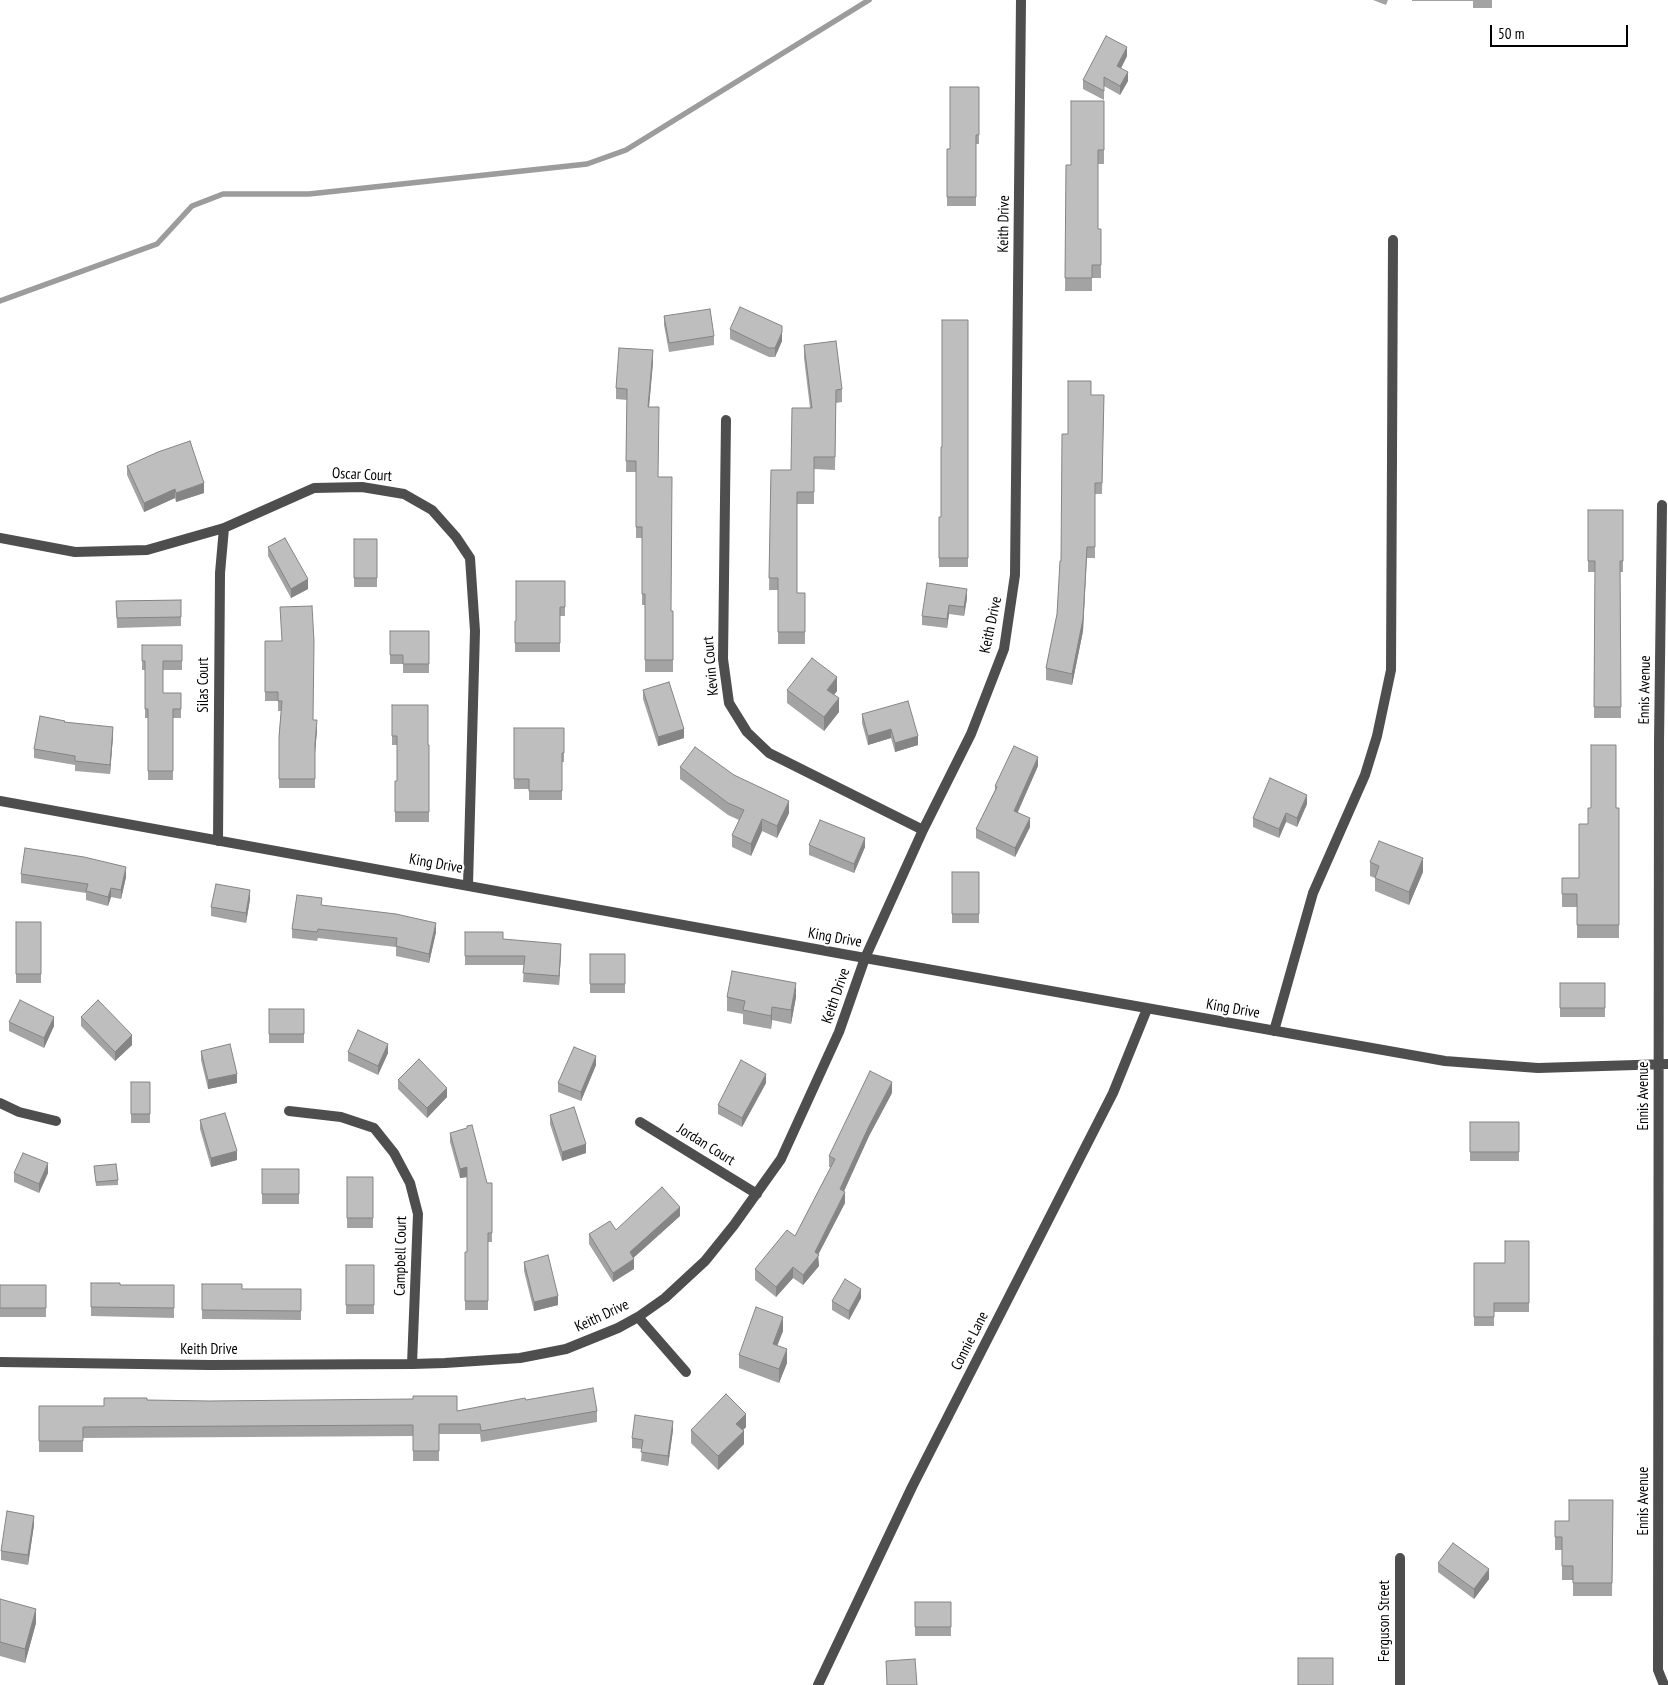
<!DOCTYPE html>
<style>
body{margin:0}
#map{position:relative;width:1668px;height:1685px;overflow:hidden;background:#fff;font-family:"PT Sans Narrow",sans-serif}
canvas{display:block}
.scale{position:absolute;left:1490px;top:25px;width:138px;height:22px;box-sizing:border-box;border:2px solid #000;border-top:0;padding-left:6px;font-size:15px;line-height:18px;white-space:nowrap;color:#000;-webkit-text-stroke:4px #fff;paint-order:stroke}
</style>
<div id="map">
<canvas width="1668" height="1685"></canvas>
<div class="scale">50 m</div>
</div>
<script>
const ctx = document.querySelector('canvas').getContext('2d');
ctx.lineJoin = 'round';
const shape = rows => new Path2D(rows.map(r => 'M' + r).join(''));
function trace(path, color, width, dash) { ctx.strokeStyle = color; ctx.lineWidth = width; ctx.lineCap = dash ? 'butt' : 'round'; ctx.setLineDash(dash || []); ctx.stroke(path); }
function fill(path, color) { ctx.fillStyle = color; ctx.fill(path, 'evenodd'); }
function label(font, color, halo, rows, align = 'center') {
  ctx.font = font + ' "PT Sans Narrow",sans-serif'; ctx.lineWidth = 4.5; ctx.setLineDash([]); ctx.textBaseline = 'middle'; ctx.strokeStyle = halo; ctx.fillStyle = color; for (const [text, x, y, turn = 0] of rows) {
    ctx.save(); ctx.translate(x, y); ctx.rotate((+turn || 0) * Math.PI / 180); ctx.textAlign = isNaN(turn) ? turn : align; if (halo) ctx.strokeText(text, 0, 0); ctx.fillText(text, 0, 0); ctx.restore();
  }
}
trace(shape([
 [0,301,157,244,192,206,223,194,309,194,587,164,626,150,869,0]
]), '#9c9c9c', 5.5);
trace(shape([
 [726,420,723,659,729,703,747,732,769,753,923,830],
 [1662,505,1659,742,1658,1670,1664,1685],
 [0,538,75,552,147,550,224,528,314,488,362,487,404,494,432,510,456,537,470,558,475,631,468,885],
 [0,801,865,958,1445,1061,1538,1068,1668,1064],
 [218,841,220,573,224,528],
 [1274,1031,1313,893,1365,775,1377,736,1391,670,1393,240],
 [0,1103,19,1112,56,1121],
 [289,1111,341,1117,374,1128,394,1153,410,1183,418,1214,412,1364],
 [640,1122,757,1194],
 [638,1317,686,1372],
 [0,1362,210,1365,412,1364,445,1363,520,1358,566,1349,618,1328,638,1317,665,1298,705,1261,734,1225,781,1159,839,1032,865,958,923,830,971,734,1004,649,1015,575,1021,0],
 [818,1685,912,1487,1113,1093,1147,1009],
 [1400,1685,1400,1558]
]), '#4e4e4e', 10);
fill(shape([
 [1373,0,1388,0,1386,5],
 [1412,0,1492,0,1492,8,1473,8,1473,1,1412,1],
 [1127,56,1121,68,1128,81,1120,95,1104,86,1104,100,1083,89,1083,80],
 [979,87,979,144,976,144,976,206,947,206,947,149,950,149],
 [1104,101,1104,164,1098,164,1098,229,1101,229,1101,278,1092,278,1092,291,1065,291,1066,165,1071,165],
 [664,316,714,336,714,345,669,352,664,325],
 [968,320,968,567,939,567,939,517,941,517,942,447],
 [730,329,782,341,775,357,769,357,730,339],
 [804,345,842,389,842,402,836,403,835,470,814,469,814,504,797,504,797,593,805,593,805,644,778,644,778,590,769,590,771,470,791,470,810,408,804,358],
 [653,362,649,407,658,477,671,611,673,611,673,672,645,672,645,605,642,605,642,538,636,538,636,472,626,472,627,400,616,399,616,388],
 [1091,395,1104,395,1102,494,1095,494,1095,558,1087,558,1083,631,1072,685,1046,680,1046,668,1057,614,1061,561,1068,434],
 [127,466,204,493,176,502,175,498,144,512,127,475],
 [1588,510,1623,510,1623,572,1620,572,1621,718,1594,718,1595,572,1588,572],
 [354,539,377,539,377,587,354,587],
 [268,547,308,589,291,598,268,556],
 [565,581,565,616,560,616,560,652,515,652,515,621,516,621],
 [967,598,964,616,949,614,947,628,922,625,922,616],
 [181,600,181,626,117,628,116,601],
 [390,631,429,631,429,673,403,673,403,664,390,664],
 [265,641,313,720,317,730,315,753,315,788,279,788,279,737,281,711,278,711,278,701,265,701],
 [142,645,182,645,182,670,163,670,163,693,181,693,181,718,173,718,173,780,148,780,148,718,145,718,145,670,142,670],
 [643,690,684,738,658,746,643,699],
 [787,690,837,691,834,695,839,712,824,731,787,703],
 [392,705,428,745,429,745,429,822,395,822,395,781,397,781,397,745,392,745],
 [862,714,918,745,895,752,891,738,868,745,862,723],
 [65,722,113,736,110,774,75,771,75,765,34,758,34,749],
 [514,728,564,728,564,762,562,762,562,800,529,800,529,789,514,789],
 [1038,766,1018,812,1030,827,1015,857,976,838,976,829,995,790,995,786],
 [680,767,734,775,789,813,777,838,762,831,751,856,732,847,732,835,739,820,728,815,680,779],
 [1307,804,1297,827,1286,822,1279,838,1253,827,1253,818],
 [1616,808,1619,808,1619,938,1577,938,1577,907,1562,907,1562,878,1579,878],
 [809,845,865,847,854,873,809,855],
 [1370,862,1423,872,1409,905,1375,891,1375,878,1370,876],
 [952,872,979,872,979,923,952,923],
 [21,874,126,877,121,899,111,897,108,906,86,900,86,893,21,883],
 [250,899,246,923,211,916,211,907],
 [322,905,436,932,429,963,396,956,396,947,318,938,317,941,292,938,292,929],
 [16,922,41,922,41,983,16,983],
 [465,932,561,953,559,985,523,982,524,965,465,965],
 [590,954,625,954,625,993,590,993],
 [1560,983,1605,983,1605,1017,1560,1017],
 [727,997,796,997,791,1024,772,1020,771,1029,743,1024,743,1014,727,1011],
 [269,1009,304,1009,304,1043,269,1043],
 [81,1017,132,1045,115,1061,81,1026],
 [9,1022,54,1026,44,1048,9,1031],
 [201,1051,237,1083,208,1089,201,1060],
 [348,1052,388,1053,378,1075,348,1061],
 [596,1065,581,1101,558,1092,558,1083],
 [398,1080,447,1097,427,1118,398,1089],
 [131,1082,150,1082,150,1123,131,1123],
 [766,1083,742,1127,718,1114,718,1105],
 [892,1093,869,1136,844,1191,845,1203,818,1255,819,1266,803,1285,793,1278,776,1297,755,1280,755,1269,795,1236,831,1167,829,1167,829,1156],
 [550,1115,586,1153,562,1161,550,1124],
 [200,1120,237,1160,211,1167,200,1129],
 [1470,1122,1519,1122,1519,1161,1470,1161],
 [450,1133,487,1183,492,1183,492,1242,488,1242,488,1310,465,1310,465,1252,467,1252,467,1177,460,1178,450,1142],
 [94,1166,118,1180,118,1185,96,1186],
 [262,1169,299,1169,299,1204,262,1204],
 [14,1173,48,1173,39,1193,14,1182],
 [347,1177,373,1177,373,1228,347,1228],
 [680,1216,633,1258,634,1269,613,1282,589,1244,589,1234,616,1230],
 [1529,1241,1529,1312,1494,1312,1494,1326,1474,1326,1474,1263,1505,1263],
 [524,1262,558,1305,534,1311,524,1271],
 [346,1265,374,1265,374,1314,346,1314],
 [91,1283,120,1285,174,1285,174,1318,91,1316],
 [202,1284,242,1289,301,1289,301,1320,202,1319],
 [0,1285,46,1285,46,1317,0,1317],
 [861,1298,849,1320,832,1310,832,1301],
 [783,1331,777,1345,787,1363,779,1383,739,1368,739,1355],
 [147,1400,457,1411,526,1400,597,1411,597,1422,481,1442,480,1434,439,1434,439,1461,413,1461,413,1436,83,1438,83,1452,39,1452,39,1406,104,1406],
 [746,1427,743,1430,744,1444,718,1470,691,1443,691,1430],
 [673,1430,668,1466,641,1461,642,1449,632,1448,632,1438],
 [1613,1500,1612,1596,1573,1596,1573,1580,1562,1580,1562,1550,1555,1550,1555,1521,1569,1521],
 [34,1525,28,1565,1,1560,1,1551],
 [1438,1563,1489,1579,1474,1599,1438,1572],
 [0,1599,36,1623,25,1663,0,1656],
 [915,1602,951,1602,951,1636,915,1636]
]), '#a3a3a3');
fill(shape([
 [1127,47,1127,56,1117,76,1117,66],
 [1128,72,1128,81,1120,95,1120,86],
 [782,332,782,341,775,357,775,348],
 [653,350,653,362,648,418,648,407],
 [204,483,204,493,176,502,176,493],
 [175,489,175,498,144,512,144,503],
 [1087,547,1083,631,1072,685,1072,674],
 [308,579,308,589,291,598,291,589],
 [967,589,967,598,964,616,964,607],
 [949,605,949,614,947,628,947,619],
 [837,677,837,691,827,703,827,690],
 [839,698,839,712,824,731,824,717],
 [317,720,317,730,315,753,315,743],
 [113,727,113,736,110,774,110,765],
 [684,729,684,738,658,746,658,737],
 [891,729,891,738,868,745,868,736],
 [918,736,918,745,895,752,895,743],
 [1038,757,1038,766,1014,820,1014,811],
 [1307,795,1307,804,1297,827,1297,818],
 [789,801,789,813,777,838,777,826],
 [1286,813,1286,822,1279,838,1279,829],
 [1030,818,1030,827,1015,857,1015,848],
 [762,819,762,831,751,856,751,844],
 [865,838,865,847,854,873,854,864],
 [1423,858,1423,872,1409,905,1409,892],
 [126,867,126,877,121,899,121,890],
 [111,888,111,897,108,906,108,897],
 [250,890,250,899,246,923,246,913],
 [436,923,436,932,429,963,429,954],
 [561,944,561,953,559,985,559,976],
 [796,983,796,997,791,1024,791,1010],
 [772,1007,772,1020,771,1029,771,1016],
 [54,1017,54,1026,44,1048,44,1038],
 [132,1035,132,1045,115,1061,115,1052],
 [388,1044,388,1053,378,1075,378,1066],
 [596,1056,596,1065,581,1101,581,1092],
 [237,1074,237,1083,208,1089,208,1080],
 [766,1074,766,1083,742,1127,742,1118],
 [892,1082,892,1093,869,1136,840,1200,840,1189,869,1126],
 [447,1088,447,1097,427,1118,427,1108],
 [586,1144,586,1153,562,1161,562,1152],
 [237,1151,237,1160,211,1167,211,1158],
 [48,1163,48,1173,39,1193,39,1184],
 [467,1167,467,1177,460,1178,460,1169],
 [845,1192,845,1203,818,1255,819,1266,803,1285,803,1275],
 [680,1207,680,1216,630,1261,630,1252],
 [634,1259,634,1269,613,1282,613,1273],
 [793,1267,793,1278,776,1297,776,1287],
 [861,1289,861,1298,849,1320,849,1311],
 [558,1296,558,1305,534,1311,534,1302],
 [783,1317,783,1331,773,1357,773,1344],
 [787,1349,787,1363,779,1383,779,1369],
 [746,1414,746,1427,736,1437,736,1424],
 [673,1421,673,1430,668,1466,668,1456],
 [744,1431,744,1444,718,1470,718,1456],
 [34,1516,34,1525,28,1565,28,1555],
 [1489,1569,1489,1579,1474,1599,1474,1589],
 [36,1609,36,1623,25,1663,25,1649]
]), '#858585');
const building = shape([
 [1106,36,1127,47,1117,66,1128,72,1120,86,1104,77,1104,91,1083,80,1106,36],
 [950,87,979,87,979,135,976,135,976,197,947,197,947,149,950,149,950,87],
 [1071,101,1104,101,1104,150,1098,150,1098,229,1101,229,1101,265,1092,265,1092,278,1065,278,1066,165,1071,165,1071,101],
 [740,307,782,326,782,332,775,348,769,348,730,329,740,307],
 [710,309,714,336,669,343,664,316,710,309],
 [942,320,968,320,968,558,939,558,939,517,941,517,941,447,942,447,942,320],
 [836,341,842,389,836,390,835,457,814,457,814,492,797,492,797,593,805,593,805,632,778,632,778,578,769,578,771,470,791,470,792,408,812,408,804,345,836,341],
 [619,348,653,350,648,407,659,407,658,477,672,477,671,611,673,611,673,660,645,660,645,594,642,594,642,527,636,527,636,461,626,461,627,389,616,388,619,348],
 [1068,381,1091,381,1091,395,1104,395,1102,483,1095,483,1095,547,1087,547,1083,619,1072,674,1046,668,1057,614,1060,561,1061,561,1062,434,1068,434,1068,381],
 [190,441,204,483,176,493,175,489,144,503,127,466,158,452,190,441],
 [1588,510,1623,510,1623,561,1620,561,1621,707,1594,707,1595,561,1588,561,1588,510],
 [285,538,308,579,291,589,268,547,285,538],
 [354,539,377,539,377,578,354,578,354,539],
 [516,581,565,581,565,607,560,607,560,643,515,643,515,621,516,621,516,581],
 [927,583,967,589,964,607,949,605,947,619,922,616,927,583],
 [181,600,181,617,117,618,116,601,181,600],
 [312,606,314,641,313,720,317,720,315,743,315,779,279,779,279,737,282,701,278,701,278,692,265,692,265,641,282,641,280,607,312,606],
 [390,631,429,631,429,664,403,664,403,655,390,655,390,631],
 [142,645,182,645,182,661,163,661,163,693,181,693,181,709,173,709,173,771,148,771,148,709,145,709,145,661,142,661,142,645],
 [812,658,837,677,827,690,839,698,824,717,787,690,812,658],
 [669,682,684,729,658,737,643,690,669,682],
 [908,701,918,736,895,743,891,729,868,736,862,714,908,701],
 [392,705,428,705,428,745,429,745,429,812,395,812,395,781,397,781,397,736,392,736,392,705],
 [40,716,65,721,64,722,113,727,110,765,75,761,75,756,34,749,40,716],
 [514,728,564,728,564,753,562,753,562,791,529,791,529,779,514,779,514,728],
 [1591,745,1616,745,1616,808,1619,808,1619,925,1577,925,1577,894,1562,894,1562,878,1579,878,1579,824,1588,824,1588,808,1591,808,1591,745],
 [1014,746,1038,757,1014,811,1030,818,1015,848,976,829,997,787,995,786,1014,746],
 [695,747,734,775,789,801,777,826,762,819,751,844,732,835,744,810,728,803,680,767,695,747],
 [1270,778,1307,795,1297,818,1286,813,1279,829,1253,818,1270,778],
 [820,820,865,838,854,864,809,845,820,820],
 [1379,841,1423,858,1409,892,1375,878,1379,866,1370,862,1379,841],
 [25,848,84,857,126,867,121,890,111,888,108,897,86,891,88,884,21,874,25,848],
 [952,872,979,872,979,914,952,914,952,872],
 [216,884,250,890,246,913,211,907,216,884],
 [297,895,322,898,321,905,396,914,436,923,429,954,396,946,397,938,318,929,317,932,292,929,297,895],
 [16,922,41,922,41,974,16,974,16,922],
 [465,932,503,932,503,939,561,944,559,976,523,973,525,956,465,956,465,932],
 [590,954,625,954,625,984,590,984,590,954],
 [732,971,796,983,791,1010,772,1007,771,1016,743,1010,745,1001,727,997,732,971],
 [1560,983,1605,983,1605,1008,1560,1008,1560,983],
 [20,1000,54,1017,44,1038,9,1022,20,1000],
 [98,1000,132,1035,115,1052,81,1017,98,1000],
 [269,1009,304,1009,304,1034,269,1034,269,1009],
 [358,1030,388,1044,378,1066,348,1052,358,1030],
 [230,1044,237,1074,208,1080,201,1051,230,1044],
 [574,1047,596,1056,581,1092,558,1083,574,1047],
 [419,1059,447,1088,427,1108,398,1080,419,1059],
 [741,1060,766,1074,742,1118,718,1105,741,1060],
 [870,1071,892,1082,869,1126,840,1189,845,1192,815,1252,819,1255,803,1275,793,1267,776,1287,755,1269,787,1230,795,1236,835,1159,829,1156,870,1071],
 [131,1082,150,1082,150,1114,131,1114,131,1082],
 [574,1107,586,1144,562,1152,550,1115,574,1107],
 [225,1113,237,1151,211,1158,200,1120,225,1113],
 [1470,1122,1519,1122,1519,1152,1470,1152,1470,1122],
 [472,1125,487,1183,492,1183,492,1233,488,1233,488,1301,465,1301,465,1252,467,1252,467,1167,460,1169,450,1133,467,1128,467,1126,472,1125],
 [23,1153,48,1163,39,1184,14,1173,23,1153],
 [116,1164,118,1180,96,1182,94,1166,116,1164],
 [262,1169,299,1169,299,1194,262,1194,262,1169],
 [347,1177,373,1177,373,1218,347,1218,347,1177],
 [662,1187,680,1207,630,1252,634,1259,613,1273,589,1234,610,1221,616,1230,662,1187],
 [1505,1241,1529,1241,1529,1303,1494,1303,1494,1317,1474,1317,1474,1263,1505,1263,1505,1241],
 [548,1255,558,1296,534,1302,524,1262,548,1255],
 [346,1265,374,1265,374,1305,346,1305,346,1265],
 [845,1279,861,1289,849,1311,832,1301,845,1279],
 [91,1283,120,1283,120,1285,174,1285,174,1308,91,1307,91,1283],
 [202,1284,242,1284,242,1289,301,1289,301,1311,202,1310,202,1284],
 [0,1285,46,1285,46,1308,0,1308,0,1285],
 [756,1307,783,1317,773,1344,787,1349,779,1369,739,1355,756,1307],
 [593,1388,597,1411,481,1431,480,1424,439,1424,439,1451,413,1451,413,1425,83,1427,83,1441,39,1441,39,1406,104,1406,104,1398,147,1398,147,1400,209,1401,413,1399,413,1396,457,1396,457,1411,525,1398,526,1400,593,1388],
 [726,1394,746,1414,736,1424,744,1431,718,1456,691,1430,726,1394],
 [635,1415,673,1421,668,1456,641,1452,643,1440,632,1438,635,1415],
 [1569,1500,1613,1500,1612,1583,1573,1583,1573,1566,1562,1566,1562,1537,1555,1537,1555,1521,1569,1521,1569,1500],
 [7,1511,34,1516,28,1555,1,1551,7,1511],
 [1453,1543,1489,1569,1474,1589,1438,1563,1453,1543],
 [0,1599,36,1609,25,1649,0,1642,0,1599],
 [915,1602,951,1602,951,1627,915,1627,915,1602],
 [1298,1658,1333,1658,1333,1685,1298,1685,1298,1658],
 [915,1659,917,1685,887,1685,886,1661,915,1659]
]);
fill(building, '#bebebe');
trace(building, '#858585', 1);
label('15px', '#000', '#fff', [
 ["Keith Drive",1004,224,-89],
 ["Oscar Court",362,475,3],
 ["Keith Drive",991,625,-78],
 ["Kevin Court",711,666,-95],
 ["Silas Court",204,685,-90],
 ["Ennis Avenue",1645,690,-89],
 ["King Drive",436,864,10],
 ["King Drive",835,938,10],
 ["Keith Drive",836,996,-71],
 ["King Drive",1233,1009,10],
 ["Ennis Avenue",1644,1096,-90],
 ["Jordan Court",706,1145,32],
 ["Campbell Court",401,1256,-89],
 ["Keith Drive",602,1316,-25],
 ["Connie Lane",970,1341,-63],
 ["Keith Drive",209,1350],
 ["Ennis Avenue",1644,1501,-90],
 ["Ferguson Street",1385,1621,-90]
]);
</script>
